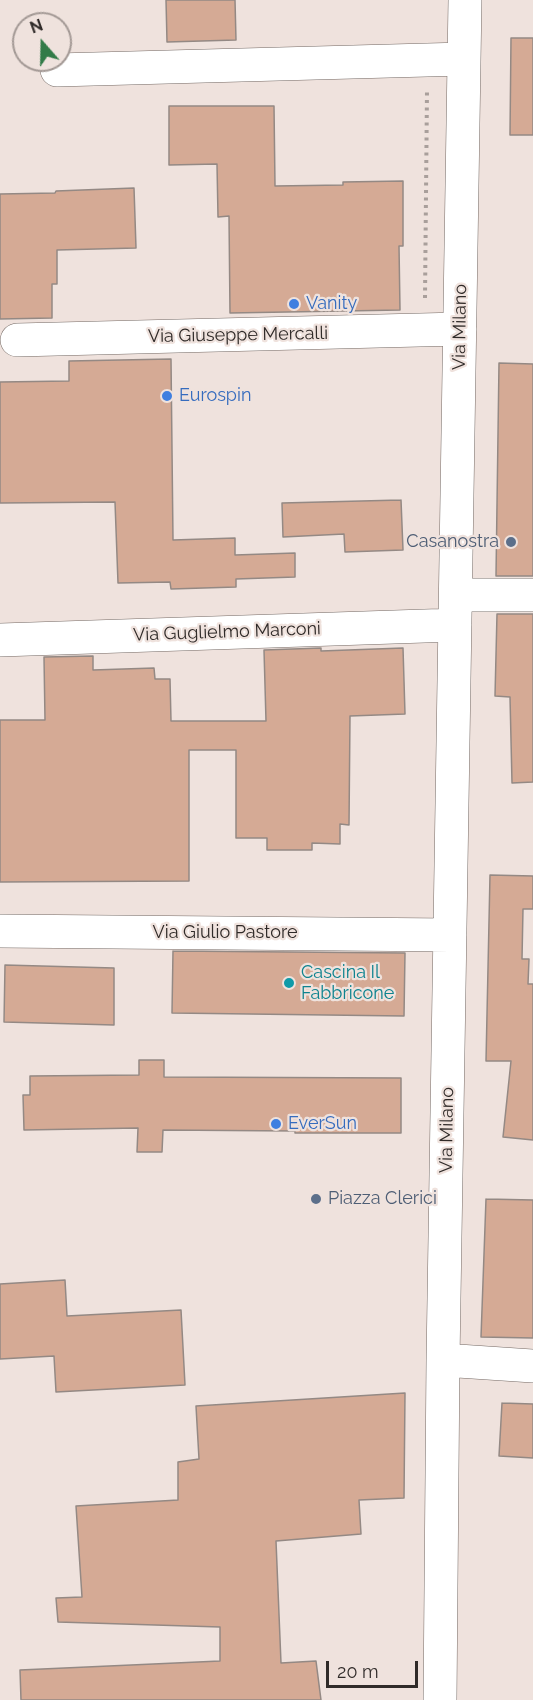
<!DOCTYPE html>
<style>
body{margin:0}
#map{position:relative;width:533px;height:1700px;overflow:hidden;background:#efe2dd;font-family:Raleway,sans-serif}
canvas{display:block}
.north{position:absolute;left:12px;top:12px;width:60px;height:60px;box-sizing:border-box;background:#efe2dd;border:2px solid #a39995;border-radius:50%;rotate:340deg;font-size:16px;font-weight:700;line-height:24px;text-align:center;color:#302b29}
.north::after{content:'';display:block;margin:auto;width:21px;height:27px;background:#327b48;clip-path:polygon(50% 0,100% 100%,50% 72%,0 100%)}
.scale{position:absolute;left:326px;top:1661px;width:92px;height:27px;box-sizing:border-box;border:3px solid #302b29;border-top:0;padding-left:8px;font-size:18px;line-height:21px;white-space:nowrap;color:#302b29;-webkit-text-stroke:4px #efe2dd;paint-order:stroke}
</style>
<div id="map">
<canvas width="533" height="1700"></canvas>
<div class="north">N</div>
<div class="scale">20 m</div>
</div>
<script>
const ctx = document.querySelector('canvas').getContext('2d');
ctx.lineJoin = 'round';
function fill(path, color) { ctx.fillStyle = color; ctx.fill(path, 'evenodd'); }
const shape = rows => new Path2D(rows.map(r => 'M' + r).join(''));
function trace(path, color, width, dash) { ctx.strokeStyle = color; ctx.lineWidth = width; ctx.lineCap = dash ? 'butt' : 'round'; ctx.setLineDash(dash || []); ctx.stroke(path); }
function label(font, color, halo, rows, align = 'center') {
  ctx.font = font + ' Raleway,sans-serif'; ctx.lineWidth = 4.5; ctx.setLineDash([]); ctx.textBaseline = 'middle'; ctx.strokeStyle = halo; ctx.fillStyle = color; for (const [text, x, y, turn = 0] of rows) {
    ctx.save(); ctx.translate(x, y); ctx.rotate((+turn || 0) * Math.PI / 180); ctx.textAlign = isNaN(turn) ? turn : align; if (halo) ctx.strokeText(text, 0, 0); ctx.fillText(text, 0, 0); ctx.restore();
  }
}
const building = shape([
 [166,0,235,0,236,40,167,42,166,0],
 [511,38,533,38,533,135,510,135,511,38],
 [169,106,274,106,275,186,343,185,343,182,403,181,403,246,399,246,400,310,230,313,229,216,218,217,217,164,169,165,169,106],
 [134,188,136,248,57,250,57,284,52,284,52,318,0,319,0,194,55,193,56,191,134,188],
 [171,359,173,540,235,538,235,555,295,553,295,577,236,579,236,587,171,589,170,582,118,583,115,502,0,503,0,382,69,381,69,361,171,359],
 [499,363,533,364,533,576,496,576,499,363],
 [401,500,403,550,345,552,344,534,283,537,282,503,401,500],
 [497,614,533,614,533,782,512,783,510,697,495,696,497,614],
 [321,648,321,651,403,648,405,714,350,716,349,825,340,824,340,844,312,843,312,850,267,850,267,838,236,838,236,750,189,750,189,881,0,882,0,720,45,720,44,657,93,656,93,670,154,668,155,679,170,679,171,721,266,721,264,650,321,648],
 [490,875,533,876,533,909,523,909,522,959,529,959,528,984,533,984,533,1140,503,1137,511,1061,486,1061,490,875],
 [173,951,405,953,404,1016,172,1013,173,951],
 [5,965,114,968,114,1025,4,1022,5,965],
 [139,1060,164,1060,164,1077,401,1078,401,1133,295,1133,295,1131,163,1130,162,1152,137,1152,138,1128,24,1130,23,1095,30,1095,30,1076,139,1075,139,1060],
 [486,1199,533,1200,533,1338,481,1337,486,1199],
 [65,1280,67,1316,181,1310,185,1385,56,1392,54,1356,0,1359,0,1284,65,1280],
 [405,1393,404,1498,359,1500,361,1534,276,1541,281,1663,316,1661,321,1700,21,1700,20,1670,220,1661,220,1627,58,1622,56,1598,82,1597,76,1506,178,1500,178,1462,199,1459,196,1406,405,1393],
 [502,1403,533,1404,533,1458,499,1456,502,1403]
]);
fill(building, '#d5aa95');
trace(building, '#948984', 1.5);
const minor = shape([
 [57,70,464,59],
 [17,340,460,329],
 [456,595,533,595],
 [0,640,455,625],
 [0,931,450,935],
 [443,1360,533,1366],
 [440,1700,443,1360,465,0]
]);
trace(minor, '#756a65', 34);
trace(shape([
 [425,298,427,90]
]), '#a99f9b', 4, [3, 4.5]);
trace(minor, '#fff', 33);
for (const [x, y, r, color] of [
 [294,304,6,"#3f7fe0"],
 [167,396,6,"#3f7fe0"],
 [511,542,6,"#5c6f8a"],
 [289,983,6,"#0f9aa8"],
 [276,1124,6,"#3f7fe0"],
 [316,1199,6,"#5c6f8a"]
]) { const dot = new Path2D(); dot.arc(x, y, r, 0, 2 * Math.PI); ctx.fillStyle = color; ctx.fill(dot); trace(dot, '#efe2dd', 2); }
label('18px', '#366cbe', '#efe2dd', [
 ["Vanity",306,304],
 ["Eurospin",179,396],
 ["EverSun",288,1124]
], 'left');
label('18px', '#302b29', '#efe2dd', [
 ["Via Milano",460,327,-89],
 ["Via Giuseppe Mercalli",238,335,-1],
 ["Via Guglielmo Marconi",227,632,-2],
 ["Via Giulio Pastore",225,933],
 ["Via Milano",447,1130,-89]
]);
label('18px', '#4e5e75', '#efe2dd', [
 ["Casanostra",499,542],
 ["Piazza Clerici",328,1199,"left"]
], 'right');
label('18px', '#0d838f', '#efe2dd', [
 ["Cascina Il",301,973],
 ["Fabbricone",301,994]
], 'left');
</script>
